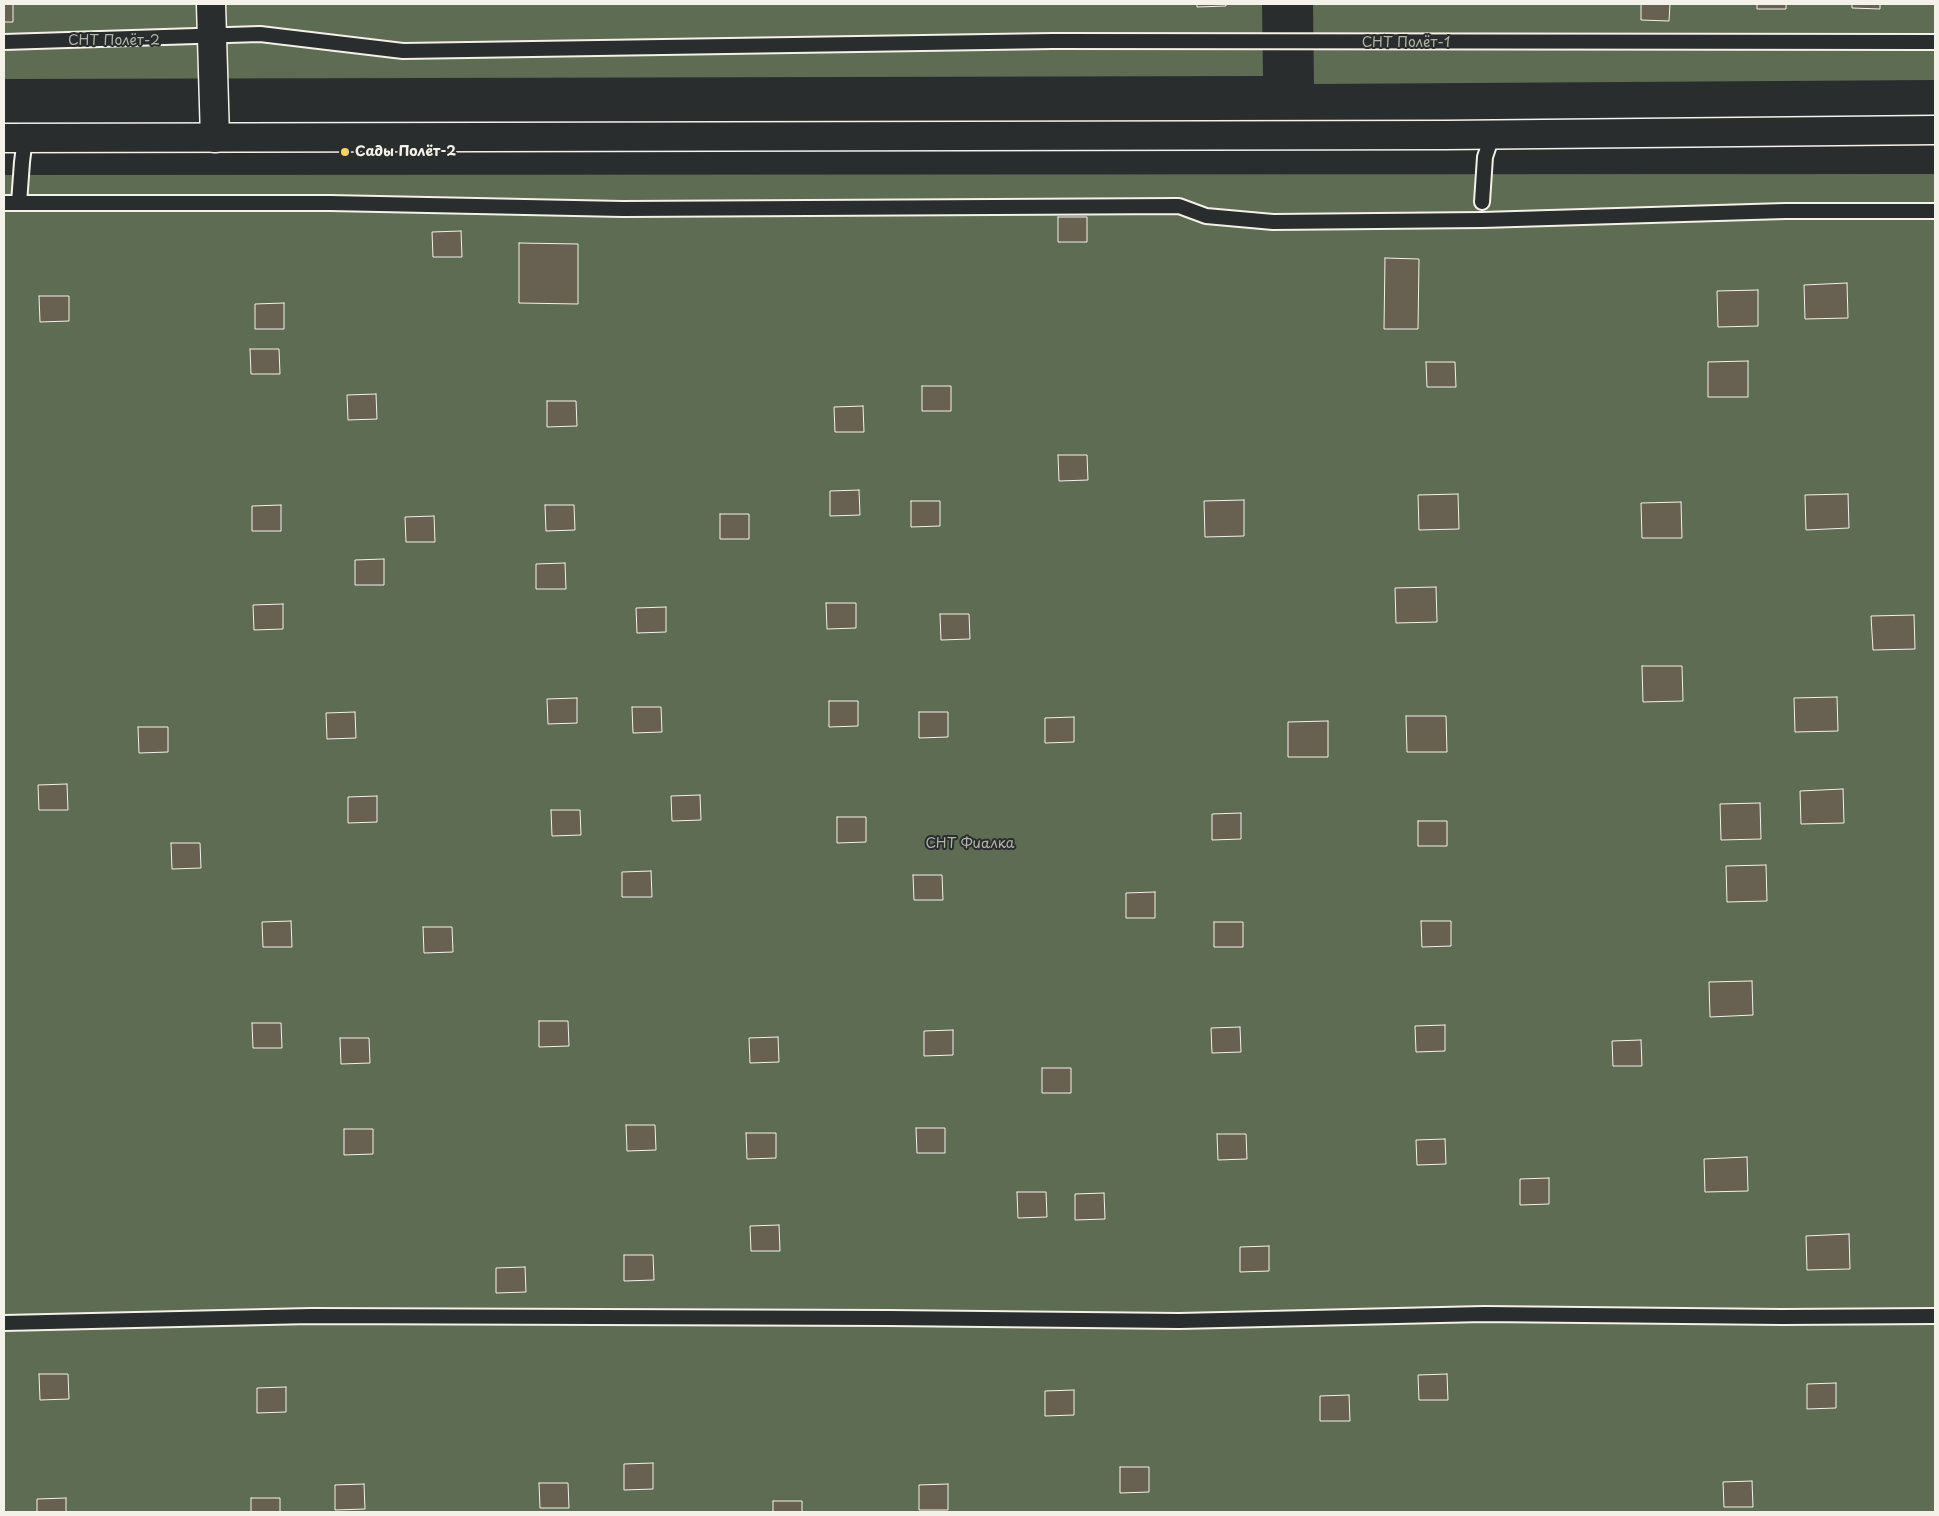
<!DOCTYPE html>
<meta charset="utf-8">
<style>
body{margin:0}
#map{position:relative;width:1939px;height:1516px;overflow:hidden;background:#2a2d2e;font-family:"Playpen Sans",sans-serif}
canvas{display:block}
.frame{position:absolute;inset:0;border:5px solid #f4f1e8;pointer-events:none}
</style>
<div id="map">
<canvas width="1939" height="1516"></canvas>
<div class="frame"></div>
</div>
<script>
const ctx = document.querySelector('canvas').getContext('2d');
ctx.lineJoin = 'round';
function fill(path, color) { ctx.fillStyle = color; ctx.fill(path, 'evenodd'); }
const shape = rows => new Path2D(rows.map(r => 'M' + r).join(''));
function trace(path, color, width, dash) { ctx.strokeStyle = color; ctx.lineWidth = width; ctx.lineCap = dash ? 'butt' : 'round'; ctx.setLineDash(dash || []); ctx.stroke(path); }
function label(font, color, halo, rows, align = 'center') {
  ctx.font = font + ' "Playpen Sans",sans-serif'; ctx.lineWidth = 4; ctx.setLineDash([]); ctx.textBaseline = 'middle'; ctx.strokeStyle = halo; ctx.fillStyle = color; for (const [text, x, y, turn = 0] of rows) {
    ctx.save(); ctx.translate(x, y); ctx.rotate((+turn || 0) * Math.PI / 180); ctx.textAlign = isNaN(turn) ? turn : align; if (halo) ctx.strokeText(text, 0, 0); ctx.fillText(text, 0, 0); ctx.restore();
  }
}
fill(shape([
 [4,4,1262,4,1263,76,4,79],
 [1313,4,1935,4,1935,80,1314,84],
 [1935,174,1935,1512,4,1512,4,175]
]), '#5e6c53');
const building = shape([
 [4,4,13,4,13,22,4,22,4,4],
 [1197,4,1226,4,1226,6,1197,7,1197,4],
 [1641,4,1670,4,1669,21,1641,20,1641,4],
 [1757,4,1786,4,1786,9,1757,9,1757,4],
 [1852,4,1880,4,1880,9,1852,8,1852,4],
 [1058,217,1087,217,1087,242,1058,242,1058,217],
 [461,231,462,257,433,257,432,232,461,231],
 [519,243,578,244,578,304,519,303,519,243],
 [1385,258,1419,259,1418,329,1384,329,1385,258],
 [1847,283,1848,318,1805,319,1804,285,1847,283],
 [1758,290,1758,326,1718,327,1717,291,1758,290],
 [39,296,69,296,69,321,40,322,39,296],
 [284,303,284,329,255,329,255,304,284,303],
 [250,349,279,349,280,374,251,374,250,349],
 [1748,361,1748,397,1708,397,1708,362,1748,361],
 [1426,362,1455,362,1456,387,1427,387,1426,362],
 [922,386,951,386,951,411,922,411,922,386],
 [376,394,377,419,348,420,347,395,376,394],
 [547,401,576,401,577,426,547,427,547,401],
 [863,406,864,432,835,432,834,407,863,406],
 [1058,455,1087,455,1088,480,1059,481,1058,455],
 [859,490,860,515,830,516,830,491,859,490],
 [1458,494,1459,529,1419,530,1418,495,1458,494],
 [1848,494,1849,528,1806,530,1805,495,1848,494],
 [1244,500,1244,536,1205,537,1204,501,1244,500],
 [911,501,940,501,940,526,911,527,911,501],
 [1681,502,1682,538,1642,538,1641,503,1681,502],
 [281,505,281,531,252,531,252,506,281,505],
 [545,505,574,505,575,530,546,531,545,505],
 [720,514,749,514,749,539,720,539,720,514],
 [434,516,435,542,406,542,405,517,434,516],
 [384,559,384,585,355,585,355,560,384,559],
 [565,563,566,589,536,589,536,564,565,563],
 [1436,587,1437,622,1396,623,1395,588,1436,587],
 [826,603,856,603,856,628,827,629,826,603],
 [283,604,283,629,254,630,253,605,283,604],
 [666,607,666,632,637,633,636,608,666,607],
 [940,614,969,614,970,639,941,640,940,614],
 [1914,615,1915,649,1873,650,1871,616,1914,615],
 [1642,666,1682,666,1683,701,1643,702,1642,666],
 [1837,697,1838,731,1795,732,1794,698,1837,697],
 [577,698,577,723,548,724,547,699,577,698],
 [829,701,858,701,858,726,829,727,829,701],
 [632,707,661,707,662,732,633,733,632,707],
 [355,712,356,738,327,739,326,713,355,712],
 [919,712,948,712,948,737,919,738,919,712],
 [1406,716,1446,716,1447,752,1407,752,1406,716],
 [1074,717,1074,742,1045,743,1045,718,1074,717],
 [1328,721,1328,757,1288,757,1288,722,1328,721],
 [138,727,168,727,168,752,139,753,138,727],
 [67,784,68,810,39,810,38,785,67,784],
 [1843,789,1844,823,1801,824,1800,791,1843,789],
 [700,795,701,820,672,821,671,796,700,795],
 [377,796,377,822,348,823,348,797,377,796],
 [1760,803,1761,839,1721,840,1720,804,1760,803],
 [551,810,580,810,581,835,552,836,551,810],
 [1241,813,1241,839,1212,840,1212,814,1241,813],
 [837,817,866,817,866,842,837,843,837,817],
 [1418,821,1447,821,1447,846,1418,846,1418,821],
 [171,843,200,843,201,868,172,869,171,843],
 [1766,865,1767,901,1727,902,1726,866,1766,865],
 [651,871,652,897,622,897,622,872,651,871],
 [913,875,942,875,943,900,914,900,913,875],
 [1155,892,1155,918,1126,918,1126,893,1155,892],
 [291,921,292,947,263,947,262,922,291,921],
 [1421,921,1451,921,1451,946,1422,947,1421,921],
 [1214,922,1243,922,1243,947,1214,947,1214,922],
 [423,927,452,927,453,952,424,953,423,927],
 [1752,981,1753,1015,1710,1017,1709,982,1752,981],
 [539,1021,568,1021,569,1046,539,1047,539,1021],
 [252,1023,281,1023,282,1048,253,1048,252,1023],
 [1445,1025,1445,1051,1416,1052,1415,1026,1445,1025],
 [1240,1027,1241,1052,1212,1053,1211,1028,1240,1027],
 [953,1030,953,1055,924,1056,924,1031,953,1030],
 [778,1037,779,1062,750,1063,749,1038,778,1037],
 [340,1038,369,1038,370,1063,341,1064,340,1038],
 [1641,1040,1642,1066,1613,1066,1612,1041,1641,1040],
 [1042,1068,1071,1068,1071,1093,1042,1093,1042,1068],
 [626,1125,655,1125,656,1150,627,1151,626,1125],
 [916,1128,945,1128,945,1153,917,1153,916,1128],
 [344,1129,373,1129,373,1154,344,1155,344,1129],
 [746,1133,776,1133,776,1158,747,1159,746,1133],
 [1217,1134,1246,1134,1247,1159,1218,1160,1217,1134],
 [1445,1139,1446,1164,1417,1165,1416,1140,1445,1139],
 [1747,1157,1748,1191,1705,1192,1704,1159,1747,1157],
 [1549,1178,1549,1204,1520,1205,1520,1179,1549,1178],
 [1017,1192,1046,1192,1047,1217,1018,1218,1017,1192],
 [1104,1193,1105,1219,1075,1220,1075,1194,1104,1193],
 [779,1225,780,1251,751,1251,750,1226,779,1225],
 [1849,1234,1850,1269,1807,1270,1806,1236,1849,1234],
 [1269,1246,1269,1271,1240,1272,1240,1247,1269,1246],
 [624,1255,653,1255,654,1280,624,1281,624,1255],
 [525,1267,526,1292,496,1293,496,1268,525,1267],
 [39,1374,68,1374,69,1399,40,1400,39,1374],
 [1447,1374,1448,1400,1419,1400,1418,1375,1447,1374],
 [1836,1383,1836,1408,1807,1409,1807,1384,1836,1383],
 [286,1387,286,1412,257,1413,257,1388,286,1387],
 [1074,1390,1074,1415,1045,1416,1045,1391,1074,1390],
 [1349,1395,1350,1421,1320,1421,1320,1396,1349,1395],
 [653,1463,653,1489,624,1490,624,1464,653,1463],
 [1120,1467,1149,1467,1149,1492,1120,1493,1120,1467],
 [1752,1481,1753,1507,1724,1507,1723,1482,1752,1481],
 [539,1483,568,1483,569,1508,540,1508,539,1483],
 [364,1484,365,1509,335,1510,335,1485,364,1484],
 [948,1484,948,1510,919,1510,919,1485,948,1484],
 [66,1498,66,1512,37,1512,37,1499,66,1498],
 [251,1498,280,1498,280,1512,251,1512,251,1498],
 [773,1501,802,1501,802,1512,773,1512,773,1501]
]);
fill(building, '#686151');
trace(building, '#f4f1e8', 1);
const lane = shape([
 [4,42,260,34,403,51,1053,41,1935,42],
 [1482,202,1485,157,1493,133],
 [4,203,330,203,623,209,1179,206,1206,216,1273,222,1482,220,1785,211,1935,211],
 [19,203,22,162,25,138],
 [4,1323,311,1316,888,1318,1179,1321,1484,1314,1782,1317,1935,1316]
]);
const street = shape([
 [211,4,215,138]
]);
const secondary = shape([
 [4,138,1446,135,1935,130]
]);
trace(lane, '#f4f1e8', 18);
trace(street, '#f4f1e8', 31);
trace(secondary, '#f4f1e8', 31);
trace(lane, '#2a2d2e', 14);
trace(street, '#2a2d2e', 28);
trace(secondary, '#2a2d2e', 28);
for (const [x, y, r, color] of [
 [345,152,5,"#ffd166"]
]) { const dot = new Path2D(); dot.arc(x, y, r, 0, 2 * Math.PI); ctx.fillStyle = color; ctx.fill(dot); trace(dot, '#2a2d2e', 2); }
label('14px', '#b0b5a5', '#2a2d2e', [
 ["СНТ Полёт-2",114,41],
 ["СНТ Полёт-1",1406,43],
 ["СНТ Фиалка",970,844]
]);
label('bold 14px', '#f4f1e8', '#2a2d2e', [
 ["Сады Полёт-2",355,152]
], 'left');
</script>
